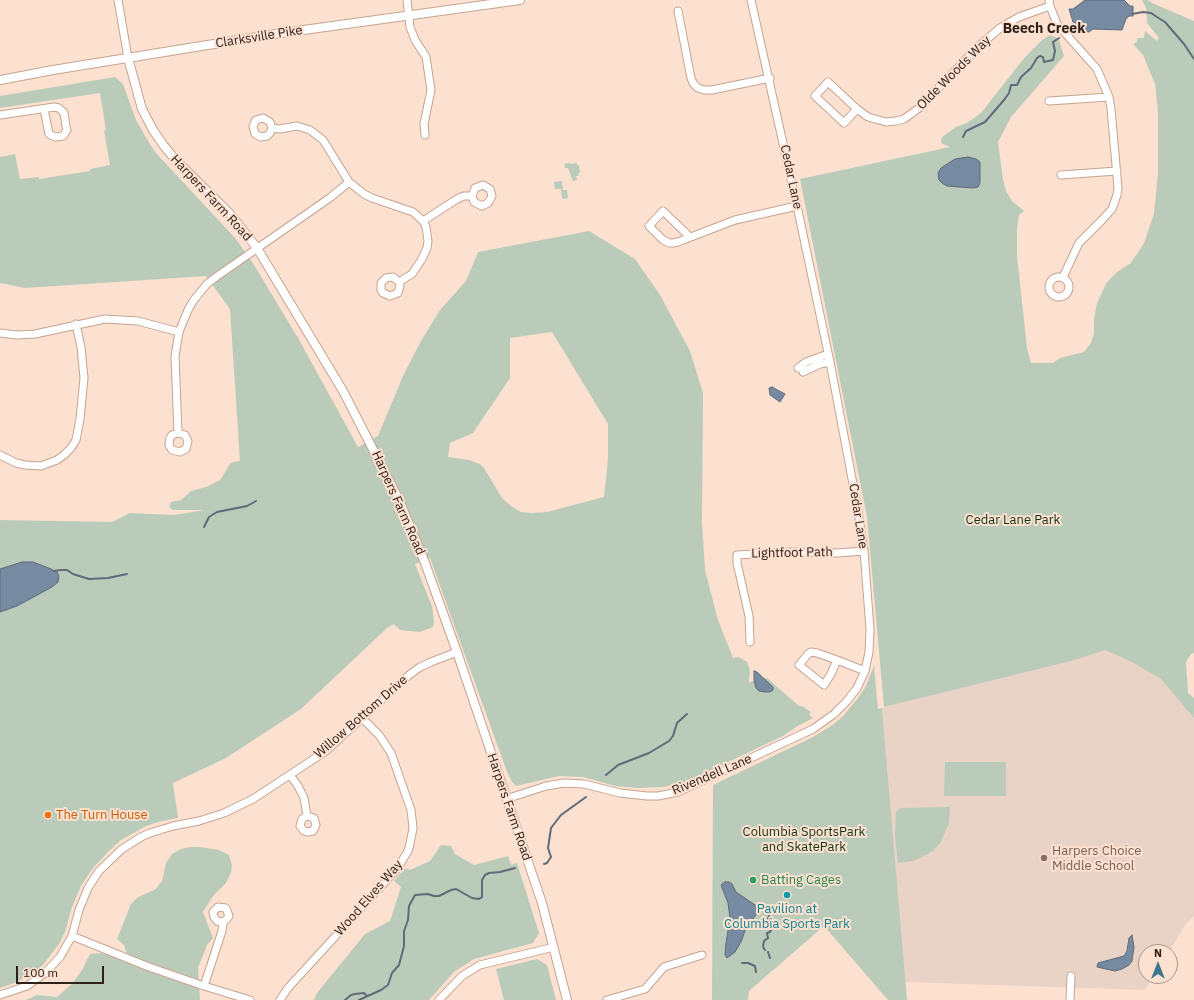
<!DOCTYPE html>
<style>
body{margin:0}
#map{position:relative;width:1194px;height:1000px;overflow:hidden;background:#fce0d0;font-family:"IBM Plex Sans",sans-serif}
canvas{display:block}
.north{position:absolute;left:1138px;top:944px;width:40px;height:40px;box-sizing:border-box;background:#fce0d0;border:1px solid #aa9487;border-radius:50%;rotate:0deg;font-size:11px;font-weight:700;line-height:16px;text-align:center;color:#2e211a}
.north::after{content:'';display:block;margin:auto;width:14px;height:18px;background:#3a788e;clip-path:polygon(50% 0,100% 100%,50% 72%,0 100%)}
.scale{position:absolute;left:16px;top:966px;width:88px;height:18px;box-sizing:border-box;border:2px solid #2e211a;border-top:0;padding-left:5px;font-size:12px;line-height:14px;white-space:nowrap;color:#2e211a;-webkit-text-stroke:3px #fce0d0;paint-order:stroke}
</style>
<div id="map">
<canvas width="1194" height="1000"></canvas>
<div class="north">N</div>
<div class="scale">100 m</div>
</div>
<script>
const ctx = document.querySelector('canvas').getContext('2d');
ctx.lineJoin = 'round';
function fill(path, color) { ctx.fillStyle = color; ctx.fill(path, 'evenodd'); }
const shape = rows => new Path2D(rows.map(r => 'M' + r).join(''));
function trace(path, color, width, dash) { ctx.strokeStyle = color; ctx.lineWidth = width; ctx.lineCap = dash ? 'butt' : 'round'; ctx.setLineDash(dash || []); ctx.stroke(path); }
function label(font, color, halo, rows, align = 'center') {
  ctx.font = font + ' "IBM Plex Sans",sans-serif'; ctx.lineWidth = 4; ctx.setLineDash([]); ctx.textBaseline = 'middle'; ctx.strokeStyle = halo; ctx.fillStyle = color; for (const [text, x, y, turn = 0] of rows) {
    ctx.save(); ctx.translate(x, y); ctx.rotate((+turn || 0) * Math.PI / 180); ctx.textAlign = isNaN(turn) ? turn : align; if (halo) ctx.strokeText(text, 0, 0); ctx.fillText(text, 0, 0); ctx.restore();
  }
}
fill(shape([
 [1138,634,1194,703,1194,916,1185,925,1169,952,1146,952,1146,976,1154,976,1145,990,905,982,882,708]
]), '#e9d3c7');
fill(shape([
 [1142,0,1148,0,1152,3,1194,21,1194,653,1191,654,1186,662,1188,693,1194,698,1194,718,1161,679,1132,662,1105,650,1071,661,884,707,867,517,800,179,950,147,941,143,942,137,956,127,967,123,981,113,1025,57,1042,40,1050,35,1055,37,1059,40,1064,56,1011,117,998,142,1003,179,1006,191,1012,201,1024,211,1019,215,1017,229,1017,256,1027,348,1031,363,1053,363,1060,358,1084,352,1091,343,1094,333,1094,319,1097,303,1107,282,1117,272,1131,263,1144,243,1154,214,1158,173,1158,112,1155,84,1143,55,1134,45,1134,43,1137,42,1137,38,1144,38,1145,31,1157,41,1159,38,1147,23,1146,8],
 [115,77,123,84,136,120,145,136,155,152,236,239,254,265,298,338,358,447,378,436,403,376,421,341,440,310,466,281,478,252,589,231,635,259,660,295,690,351,703,393,702,522,705,570,718,620,733,658,739,657,747,662,750,670,749,682,767,678,799,706,802,706,811,712,809,715,813,718,796,727,783,736,686,782,663,787,637,788,615,786,583,777,559,776,516,786,512,782,507,772,430,558,415,564,432,606,434,620,433,627,420,632,400,630,394,624,387,628,301,709,226,758,173,783,178,818,162,821,146,826,121,840,108,852,93,868,81,886,72,907,65,932,59,944,43,965,30,975,17,982,0,988,0,520,112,522,130,513,174,515,205,510,173,510,169,507,171,502,181,500,191,491,206,487,220,480,230,464,233,462,240,461,230,309,206,276,25,288,0,283,0,157,15,154,20,179,39,177,39,179,90,171,90,169,110,165,104,130,106,130,100,93,0,108,0,96],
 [552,332,608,424,608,459,604,497,547,512,531,513,521,512,511,506,502,498,484,468,480,464,469,460,448,457,450,443,473,433,510,378,510,338],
 [570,163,570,164,577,163,577,165,579,165,580,173,578,173,579,176,576,176,577,180,573,181,568,168,565,168,564,164],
 [562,181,563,190,567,190,568,198,562,199,561,189,555,189,554,182],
 [874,666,878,709,882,708,907,1000,888,1000,824,926,749,991,748,1000,712,1000,713,785,813,737,834,724,843,716,858,698,865,688],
 [945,762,1006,762,1006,796,944,796],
 [950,807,949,823,941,842,933,851,922,857,913,861,898,863,895,836,896,812,900,808],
 [441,845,451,846,455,854,474,865,508,856,511,865,517,863,539,933,533,943,474,959,454,972,429,1000,314,1000,317,993,365,934,390,921,401,887,394,881,405,868,410,870,430,861],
 [191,847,200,847,219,850,229,855,232,865,231,873,226,883,213,896,203,912,213,938,207,945,198,968,200,1000,26,1000,37,995,57,997,72,984,82,970,90,954,100,953,119,958,127,953,124,945,117,939,131,904,138,897,156,889,162,881,166,863,172,854,181,849],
 [537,959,547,965,556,1000,504,1000,496,969]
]), '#bbcbba');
const water = shape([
 [1085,0,1124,0,1130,6,1133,6,1133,16,1129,16,1126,19,1122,30,1093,29,1089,32,1081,31,1080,27,1075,25,1073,22,1069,9,1073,9,1085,0],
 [968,157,976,159,980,162,980,183,978,187,973,188,947,186,942,183,939,180,938,173,941,168,955,159,968,157],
 [772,387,785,394,780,402,770,395,769,388,772,387],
 [22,562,33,562,51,569,57,572,59,576,58,582,52,587,17,606,0,612,0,569,22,562],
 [754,671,757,672,773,687,773,690,770,692,765,692,759,691,756,688,754,680,754,671],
 [725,882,729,882,732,884,736,892,758,907,759,911,746,928,741,942,735,952,727,958,725,955,726,943,730,918,728,903,721,885,722,884,725,882],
 [1132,935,1134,947,1132,961,1129,965,1122,969,1115,971,1097,967,1098,963,1124,956,1127,951,1129,938,1132,935]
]);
fill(water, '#768aa1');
trace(water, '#606a78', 1);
trace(shape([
 [1132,14,1143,12,1151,13,1157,17,1165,22,1184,44,1194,59],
 [963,137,966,131,985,122,1004,100,1009,93,1011,85,1017,85,1021,77,1031,68,1037,58,1040,56,1043,57,1044,62,1053,60,1055,51,1053,42,1059,38],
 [204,527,209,517,217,512,247,506,256,501],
 [54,571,61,570,67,570,73,574,89,579,108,578,127,574],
 [606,775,618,765,649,753,669,741,673,736,677,723,687,714],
 [544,864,547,863,551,857,548,848,551,828,561,815,586,797],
 [765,950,763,947,764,941,768,938,767,933,770,932,772,928,770,925,770,922,768,919,769,916],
 [768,952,770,958],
 [742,963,748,963,755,966,756,972],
 [345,1000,351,995,355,994,364,993,367,996],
 [359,1000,381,990,388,985,392,973,399,965,404,946,404,931,408,920,409,906,415,895,428,894,434,896,439,896,451,890,456,889,472,898,479,899,482,897,482,880,485,875,489,873,500,872,515,868]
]), '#606a78', 2);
const minor = shape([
 [118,0,128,58],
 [407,0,410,27,415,40,426,57,431,90,424,124,425,135],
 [1049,0,1050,6,1057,24,1097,69,1109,97,1111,109,1118,188,1117,195,1112,209,1102,220,1079,243,1063,277],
 [678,11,691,78,693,83,698,88,704,90,712,90,770,78],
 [1049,101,1109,97],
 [857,109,844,123,815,96,828,82,857,109,868,117,886,122,896,121,904,119,919,108,980,45,1000,28,1019,17,1050,6],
 [0,115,54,107,59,108,64,113,66,126,67,130,63,136,55,137,49,134,44,109],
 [272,128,270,133,267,136,261,137,255,134,253,126,256,120,263,118,270,122,272,128,280,129,297,126,310,130,323,140,349,182,364,194,372,198,413,212,423,221,426,227,428,241,427,248,422,259,412,274,399,282,400,286,398,293,390,296,383,293,381,290,381,283,386,278,393,277,399,282],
 [1061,175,1117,171],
 [423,221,457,199,464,196,472,196,474,202,482,206,488,203,492,196,490,189,483,185,475,188,472,196],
 [690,237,663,211,649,226,663,240,669,243,673,243,678,242,735,220,797,206],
 '1049 287a10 10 0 1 1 20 0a10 10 0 1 1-20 0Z',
 [0,333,17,335,35,334,105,319,138,321,179,332],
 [798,368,806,362,828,354],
 [803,372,820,364,830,362],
 [178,433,185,435,188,441,186,449,180,452,172,450,169,445,170,438,172,435,178,433,175,356,179,332,188,310,193,301,207,284,216,277,331,197,349,182],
 [0,455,16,463,25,465,41,466,57,460,64,455,71,448,76,440,80,419,84,378,81,347,76,324],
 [750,642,749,616,737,563,737,555,790,552,837,553,864,551],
 [837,660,817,653,811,652,808,654,799,665,824,685,831,674,837,660,865,671],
 [290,775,298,786,304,798,307,816,302,819,300,826,304,831,307,832,313,831,316,825,314,818,307,816],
 [506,799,546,786,564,783,584,784,620,793,647,796,658,796,678,792,813,729,834,714,847,701,857,688,865,671,869,652,870,629,864,551,857,505,830,362,797,206,751,0],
 [72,936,149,967,204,986,250,1000],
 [204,986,222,931,223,922,227,919,229,916,226,908,218,907,213,912,214,917,217,921,223,922],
 [0,995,27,986,45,973,60,957,72,936,79,910,88,888,99,871,122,849,141,837,150,833,173,826,199,821,224,813,253,799,326,751,409,675,420,667,431,662,457,652],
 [280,1000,288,988,397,869,408,851,410,844,413,828,411,810,391,753,379,735,362,718],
 [439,1000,462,976,480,965,554,947],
 [607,1000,645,989,664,967,702,955],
 [1070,1000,1071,976]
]);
const major = shape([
 [128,58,142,109,153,130,164,146,175,159,230,214,257,248,343,391,399,500,425,563,457,652,542,903,567,1000],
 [0,80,53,70,282,33,520,0]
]);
trace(minor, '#c5a492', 9);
trace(major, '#c5a492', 10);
trace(minor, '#fff', 7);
trace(major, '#fff', 8);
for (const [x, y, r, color] of [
 [48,815,4,"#e8710a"],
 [1044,858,4,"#8d6e63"],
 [753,880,4,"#2e9e5b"],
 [787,895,4,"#0f9aa8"]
]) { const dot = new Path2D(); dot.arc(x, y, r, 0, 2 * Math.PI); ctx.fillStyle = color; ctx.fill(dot); trace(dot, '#fce0d0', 1.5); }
label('13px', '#2e211a', '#fce0d0', [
 ["Clarksville Pike",259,37,-9],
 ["Olde Woods Way",954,73,-45],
 ["Cedar Lane",791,177,78],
 ["Harpers Farm Road",211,198,47],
 ["Harpers Farm Road",398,503,66],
 ["Cedar Lane",858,516,81],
 ["Lightfoot Path",792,553,-1],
 ["Willow Bottom Drive",361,717,-41],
 ["Rivendell Lane",712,775,-23],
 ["Harpers Farm Road",509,807,71],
 ["Wood Elves Way",369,898,-49]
]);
label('13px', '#103311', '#fce0d0', [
 ["Cedar Lane Park",1013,520],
 ["Columbia SportsPark",804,832],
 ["and SkatePark",804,847]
]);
label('13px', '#c56008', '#fce0d0', [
 ["The Turn House",56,815]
], 'left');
label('13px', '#785e54', '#fce0d0', [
 ["Harpers Choice",1052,851],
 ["Middle School",1052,866]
], 'left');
label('13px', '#27864d', '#fce0d0', [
 ["Batting Cages",761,880]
], 'left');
label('13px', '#0d838f', '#fce0d0', [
 ["Pavilion at",787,909],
 ["Columbia Sports Park",787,924]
]);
label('bold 14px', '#2e211a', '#fce0d0', [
 ["Beech Creek",1044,29]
]);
</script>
